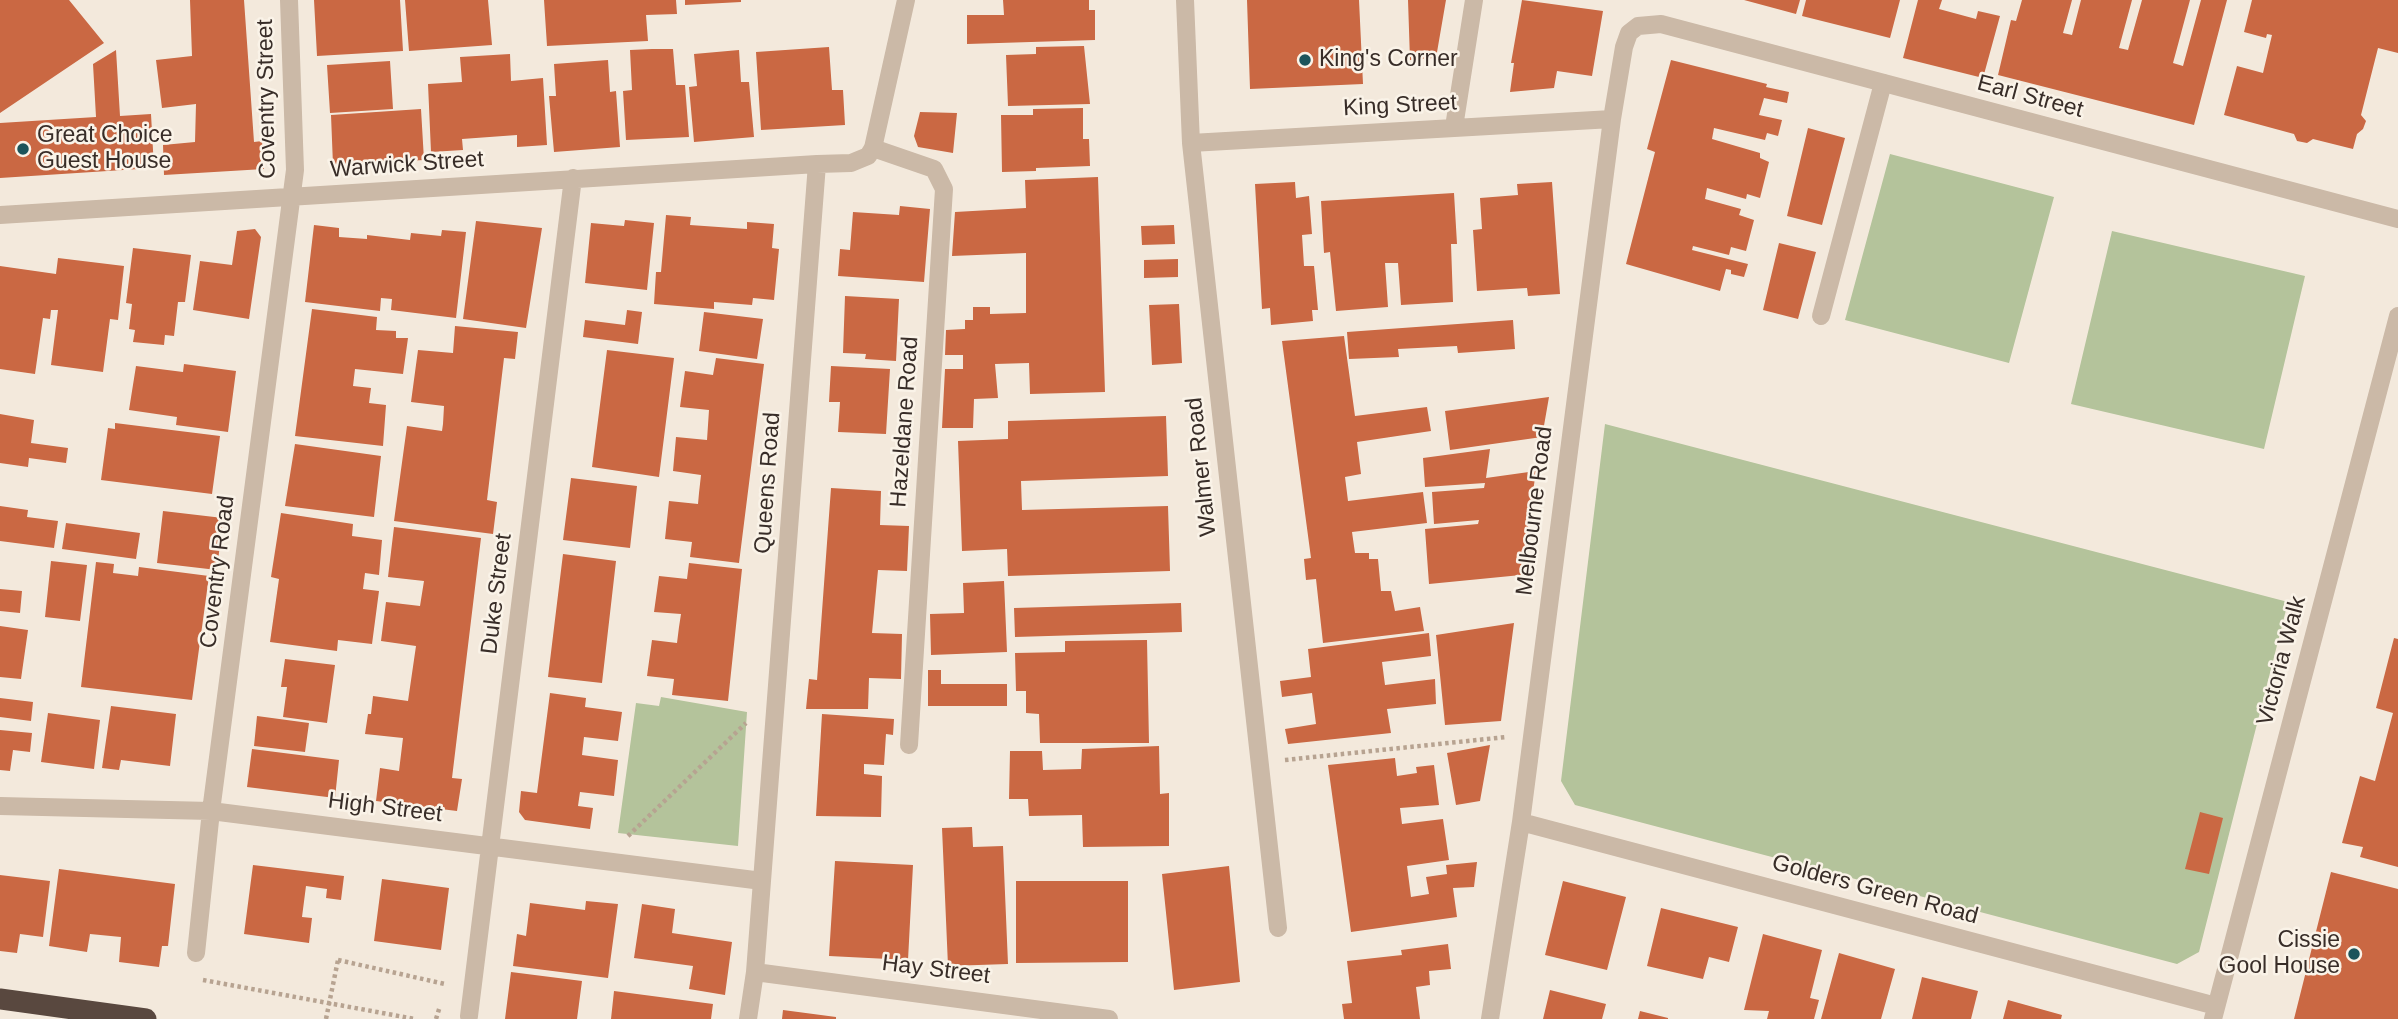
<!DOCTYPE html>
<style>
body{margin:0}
canvas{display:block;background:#f3e9dc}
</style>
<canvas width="2398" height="1019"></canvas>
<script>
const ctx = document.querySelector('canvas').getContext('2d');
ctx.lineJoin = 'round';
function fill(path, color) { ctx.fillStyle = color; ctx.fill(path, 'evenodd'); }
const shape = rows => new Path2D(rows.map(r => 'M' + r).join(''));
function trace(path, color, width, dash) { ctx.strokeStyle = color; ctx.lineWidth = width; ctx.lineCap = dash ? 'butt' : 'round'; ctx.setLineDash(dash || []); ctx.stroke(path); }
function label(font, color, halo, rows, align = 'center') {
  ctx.font = font + ' Helvetica,sans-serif'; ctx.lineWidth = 5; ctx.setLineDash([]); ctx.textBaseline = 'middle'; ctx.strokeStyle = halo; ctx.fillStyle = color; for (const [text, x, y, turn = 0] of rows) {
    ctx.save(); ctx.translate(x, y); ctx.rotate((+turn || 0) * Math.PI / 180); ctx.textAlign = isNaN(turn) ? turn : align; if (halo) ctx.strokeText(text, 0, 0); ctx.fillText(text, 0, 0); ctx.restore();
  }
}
fill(shape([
 [1890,154,2054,197,2009,363,1845,320],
 [2112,231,2305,276,2264,449,2071,404],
 [1605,424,2288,602,2199,952,2177,964,1575,805,1561,781],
 [661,697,747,712,738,846,618,833,636,703,659,706]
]), '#b4c39b');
fill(shape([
 [0,0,69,0,104,43,0,113],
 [190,0,244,0,254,142,262,141,264,169,164,175,163,145,195,142,196,104,162,108,156,60,192,56],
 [314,0,400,0,403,51,317,56],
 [405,0,488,0,492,45,409,51],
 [544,0,676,0,677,14,646,15,648,41,547,46],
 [685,0,741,0,741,2,685,5],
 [1003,0,1089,0,1089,10,1095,10,1095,40,967,44,967,15,1004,15],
 [1247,0,1359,0,1363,84,1250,89],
 [1408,0,1446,0,1436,58,1410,60],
 [1522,0,1603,11,1592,76,1557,71,1554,88,1510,92,1514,63,1511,63],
 [1744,0,1800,0,1796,14],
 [1806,0,1900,0,1890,38,1802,16],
 [1918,0,1942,0,1939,9,1976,19,1978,11,2000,16,1983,78,1903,58],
 [2022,0,2072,0,2063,33,2072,35,2081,0,2132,0,2119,48,2128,50,2142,0,2190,0,2173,63,2183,66,2201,0,2227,0,2194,125,1998,75,2011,20,2016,21],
 [2252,0,2398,0,2398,53,2378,48,2361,115,2366,121,2363,129,2357,134,2353,149,2313,139,2307,143,2297,141,2294,134,2224,115,2237,66,2263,73,2272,35,2267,34,2266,38,2244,32],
 [1084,46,1090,104,1008,106,1006,55,1036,54,1036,47],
 [829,47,832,90,843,90,845,125,761,130,756,52],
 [652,49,673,49,676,85,685,85,689,137,626,140,623,91,632,90,630,50],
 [116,50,120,116,151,114,154,168,0,178,0,123,96,117,93,64],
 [739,50,741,82,749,82,754,137,694,142,689,87,697,86,694,54],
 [510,54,511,81,543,78,547,145,517,147,517,135,462,139,463,150,431,152,428,84,462,82,460,57],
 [608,60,610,92,616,91,620,147,554,152,549,96,556,96,554,64],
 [1671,60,1767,84,1766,87,1789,92,1787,103,1764,98,1759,115,1782,120,1778,136,1767,133,1765,140,1714,128,1712,139,1760,153,1760,158,1769,162,1760,198,1747,194,1746,199,1707,188,1705,199,1741,209,1739,215,1754,220,1746,251,1731,247,1729,255,1693,246,1692,250,1748,264,1744,277,1731,274,1731,270,1726,269,1720,291,1626,264,1655,152,1647,149],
 [390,61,393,109,330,113,327,65],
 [1083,108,1083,139,1089,139,1090,166,1036,168,1036,171,1002,172,1001,115,1033,115,1033,109],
 [421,109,424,160,333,165,331,115],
 [920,112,957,113,953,153,918,147,914,136],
 [1808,128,1845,138,1822,225,1787,216],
 [1098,177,1105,392,1030,394,1029,363,995,364,998,398,974,399,973,428,942,428,945,369,963,369,963,355,945,355,946,330,965,329,965,320,973,320,973,307,990,307,990,314,1026,313,1026,253,952,256,955,212,1026,208,1025,180],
 [1295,182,1296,198,1309,196,1312,234,1302,235,1304,266,1314,266,1318,310,1312,310,1313,321,1271,325,1270,308,1262,309,1255,184],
 [1552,182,1560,294,1528,296,1527,288,1477,291,1473,230,1482,229,1480,198,1518,195,1517,184],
 [1454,193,1457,244,1451,244,1453,302,1401,305,1398,263,1385,263,1388,307,1336,311,1330,252,1324,253,1321,201],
 [900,206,930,209,924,282,838,276,840,249,850,250,853,212,899,215],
 [666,215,691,217,690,225,747,229,747,222,774,224,772,248,779,249,774,300,753,298,752,305,714,302,714,309,654,304,656,272,661,272],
 [625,220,654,223,647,290,585,283,591,223,624,226],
 [476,221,542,228,526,328,463,319],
 [314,225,339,228,339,237,367,239,367,235,410,240,411,233,441,236,442,230,466,232,456,318,391,310,392,299,381,298,380,311,305,302],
 [1174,225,1175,244,1142,245,1141,226],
 [255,229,261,237,249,319,193,310,200,261,232,265,237,231],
 [1779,243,1816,252,1798,319,1763,310],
 [133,248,191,255,185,302,178,302,174,336,165,335,164,345,133,342,135,330,129,329,132,304,126,303],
 [58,258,124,266,118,320,110,319,103,372,51,365,58,310,51,310,50,319,43,318,35,374,0,369,0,266,56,274],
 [1178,259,1178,277,1144,278,1144,260],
 [845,296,899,299,896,361,865,359,866,354,843,353],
 [1179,304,1182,363,1152,365,1149,305],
 [312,309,377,317,376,330,396,331,396,338,408,338,403,374,355,369,353,386,371,388,369,403,386,405,383,446,295,436],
 [627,310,642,312,638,344,583,337,585,320,625,325],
 [704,312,763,319,757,359,699,351],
 [1513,320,1515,349,1458,353,1457,346,1398,349,1399,357,1349,359,1347,332],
 [455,326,518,332,515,359,504,358,487,500,497,502,493,534,394,521,407,426,442,431,443,424,444,406,411,402,418,350,453,353],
 [1344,336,1355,416,1427,407,1431,431,1357,442,1361,474,1345,477,1348,501,1423,492,1427,523,1352,532,1355,553,1369,553,1369,559,1378,559,1381,591,1391,591,1395,611,1420,607,1424,631,1323,643,1316,579,1306,580,1304,559,1311,558,1282,341],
 [607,350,674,358,659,477,592,467],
 [716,358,764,364,739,563,690,557,692,542,665,539,669,501,698,504,699,493,701,475,673,471,676,437,707,440,709,410,680,407,685,371,713,375],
 [184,364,236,371,228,432,176,425,177,417,129,410,136,366,183,372],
 [831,366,890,369,886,434,838,432,840,402,829,402],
 [1549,397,1542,437,1450,450,1445,411],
 [0,414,34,420,31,443,68,448,66,463,29,458,28,467,0,463],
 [1166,416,1168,476,1021,481,1022,510,1168,506,1170,571,1008,576,1007,549,962,551,958,441,1008,439,1008,421],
 [115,423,220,436,212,494,101,480,108,428,115,429],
 [295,444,381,456,374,517,285,506],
 [1490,449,1486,478,1536,471,1521,575,1429,584,1425,529,1478,524,1479,520,1434,524,1432,492,1484,488,1485,483,1425,487,1423,458],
 [571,478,637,486,630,548,563,540],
 [831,488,881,491,880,525,909,526,907,571,878,570,872,633,902,634,901,679,869,678,868,709,806,709,809,679,817,680],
 [0,506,28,510,27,517,58,521,54,548,0,541],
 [163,511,223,518,217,570,157,563],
 [281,513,353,524,352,536,382,540,379,575,365,573,363,589,379,591,372,644,338,640,337,651,270,642,279,579,271,577],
 [66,523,140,533,136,559,62,549],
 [394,527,481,538,452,778,462,779,457,811,376,801,380,768,399,771,403,738,365,734,368,714,371,714,373,696,408,701,416,646,381,641,386,602,420,606,424,581,388,577],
 [563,554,616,561,602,683,548,677],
 [51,561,87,565,80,621,45,617],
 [96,562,114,564,113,573,138,576,139,567,209,576,192,700,81,687],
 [689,563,742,569,728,701,672,695,674,679,647,676,652,640,677,643,679,627,681,614,654,612,659,576,687,579],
 [1004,581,1007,652,931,655,930,614,964,613,963,583],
 [0,589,22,591,20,613,0,611],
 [1181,603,1182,632,1015,637,1014,608],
 [1514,623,1501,721,1445,725,1436,635],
 [0,626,28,630,21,679,0,677],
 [1429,633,1431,656,1382,662,1385,685,1435,679,1436,704,1387,709,1391,733,1288,744,1285,729,1316,724,1312,693,1282,697,1280,681,1311,677,1308,649],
 [2394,638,2398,639,2398,867,2360,857,2363,847,2342,843,2360,776,2375,781,2393,713,2376,708],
 [1147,640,1149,743,1040,743,1039,714,1026,713,1026,691,1016,691,1015,653,1065,652,1065,641],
 [285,659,335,665,327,723,283,717,287,687,281,687],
 [928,670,941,670,941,684,1007,684,1007,706,928,706],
 [550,693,586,698,585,707,622,712,618,741,584,737,582,755,618,760,614,796,580,792,578,806,593,808,590,829,525,820,519,812,521,791,537,793],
 [0,698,33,702,31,721,0,717],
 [111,706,176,714,170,766,121,760,119,770,102,768],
 [48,713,100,720,94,769,41,762],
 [822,714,894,719,893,735,886,734,884,765,864,764,864,774,882,776,881,817,816,816],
 [257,716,309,723,305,752,254,746],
 [0,730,32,733,30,752,13,750,10,771,0,770],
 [1490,745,1480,801,1456,805,1447,753],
 [1159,746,1160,794,1169,793,1169,846,1083,847,1082,815,1029,816,1028,799,1009,799,1010,751,1042,751,1043,770,1081,769,1082,749],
 [252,749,339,760,335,798,247,787],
 [1395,758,1397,776,1417,773,1416,767,1434,765,1439,805,1400,808,1402,824,1443,819,1449,860,1407,866,1411,897,1429,894,1426,877,1447,874,1446,865,1477,862,1474,887,1453,888,1457,917,1351,932,1328,765],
 [2200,812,2223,818,2209,874,2185,869],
 [972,827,973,847,1003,846,1008,964,948,966,942,828],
 [835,861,913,865,908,960,829,956],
 [253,865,344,876,341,900,326,898,327,889,306,886,302,917,312,918,309,943,244,934],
 [1229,866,1240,982,1174,990,1162,874],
 [59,869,175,884,168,946,162,946,159,967,119,962,121,937,90,934,87,952,49,946],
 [2331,872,2398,889,2398,1019,2294,1019],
 [0,875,50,881,43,937,20,934,17,953,0,951],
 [382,879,449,888,441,950,374,941],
 [1016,881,1128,881,1128,962,1016,963],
 [1563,881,1626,897,1607,970,1545,955],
 [586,901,618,904,608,978,513,966,517,934,526,936,530,903,585,910],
 [642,904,675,909,672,933,732,942,725,995,689,989,693,966,634,958],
 [1661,908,1738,927,1729,962,1709,957,1703,979,1647,966],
 [1763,934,1822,950,1810,998,1819,1000,1814,1019,1767,1019,1769,1011,1744,1010],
 [1448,944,1451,969,1429,971,1430,985,1416,987,1420,1019,1344,1019,1342,1004,1352,1003,1347,961,1402,955,1401,950],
 [1839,953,1895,969,1881,1019,1821,1019],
 [511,972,582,981,577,1019,505,1019],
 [1922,977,1978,991,1971,1019,1912,1019],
 [1550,990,1606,1004,1602,1019,1543,1019],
 [614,991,713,1004,711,1019,611,1019],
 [2008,1000,2062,1015,2061,1019,2003,1019],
 [783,1010,836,1017,836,1019,782,1019],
 [1640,1011,1668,1018,1668,1019,1638,1019]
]), '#ca6843');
trace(shape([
 [1285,760,1506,737],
 [628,836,746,723],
 [338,960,445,984],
 [203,980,415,1019],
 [436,1019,440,1006]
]), '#b7a391', 4.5, [3.5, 3.5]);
trace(shape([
 [873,148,934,169,944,189,909,745],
 [1821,316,1883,83]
]), '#cbb9a7', 18);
trace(shape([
 [1185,0,1191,143,1278,928],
 [1454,127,1474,0],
 [1191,143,1612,119],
 [0,215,817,164],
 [0,806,211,811,762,881],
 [1521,822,2216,1006],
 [196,953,211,811,295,170,289,0],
 [755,972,1109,1019],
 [469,1016,573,178],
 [748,1019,755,972,817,164,851,163,868,156,873,148,906,0],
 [1490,1019,1521,822,1612,119,1624,47,1629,33,1638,26,1661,24,2398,219],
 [2213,1019,2398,316]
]), '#cbb9a7', 18);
trace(shape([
 [0,999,146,1019]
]), '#59483f', 21);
trace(shape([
 [326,1019,338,960]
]), '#b7a391', 4.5, [3.5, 3.5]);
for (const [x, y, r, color] of [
 [1305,60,7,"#1c545b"],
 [23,149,7,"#1c545b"],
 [2354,954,7,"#1c545b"]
]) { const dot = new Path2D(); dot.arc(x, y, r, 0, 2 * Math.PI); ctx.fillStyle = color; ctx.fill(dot); trace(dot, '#faf3e8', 2.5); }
label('23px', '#382d28', '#faf3e8', [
 ["King's Corner",1319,60],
 ["Great Choice",37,136],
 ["Guest House",37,162],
 ["Cissie",2340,941,"right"],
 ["Gool House",2340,967,"right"]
], 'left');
label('23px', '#382d28', '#faf3e8', [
 ["Earl Street",2030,97,15],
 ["Coventry Street",267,99,-91],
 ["King Street",1400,106,-3],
 ["Warwick Street",407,165,-4],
 ["Hazeldane Road",905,422,-86],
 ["Walmer Road",1202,467,-96],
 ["Queens Road",768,483,-86],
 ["Melbourne Road",1535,511,-83],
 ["Coventry Road",218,572,-83],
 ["Duke Street",497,594,-83],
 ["Victoria Walk",2282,661,-75],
 ["High Street",385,808,7],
 ["Golders Green Road",1875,890,15],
 ["Hay Street",936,970,7]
]);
</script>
